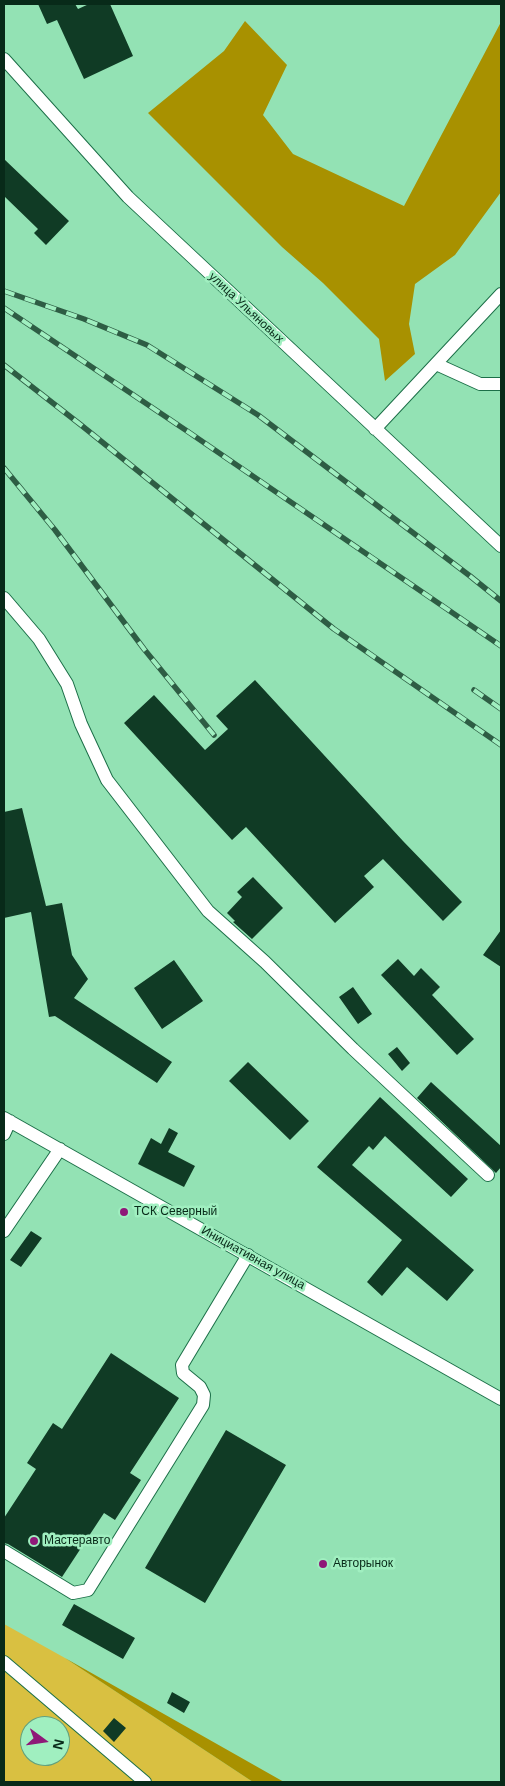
<!DOCTYPE html>
<meta charset="utf-8">
<style>
body{margin:0}
#map{position:relative;width:505px;height:1786px;overflow:hidden;background:#93e2b4;font-family:Helvetica,sans-serif}
canvas{display:block}
.frame{position:absolute;inset:0;border:5px solid #082a19;pointer-events:none}
.north{position:absolute;left:20px;top:1716px;width:50px;height:50px;box-sizing:border-box;background:#a0efc0;border:1px solid #63a07d;border-radius:50%;rotate:104deg;font-size:14px;font-weight:700;line-height:20px;text-align:center;color:#082a19}
.north::after{content:'';display:block;margin:auto;width:18px;height:22px;background:#8f1878;clip-path:polygon(50% 0,100% 100%,50% 72%,0 100%)}
</style>
<div id="map">
<canvas width="505" height="1786"></canvas>
<div class="frame"></div>
<div class="north">N</div>
</div>
<script>
const ctx = document.querySelector('canvas').getContext('2d');
ctx.lineJoin = 'round';
function fill(path, color) { ctx.fillStyle = color; ctx.fill(path, 'evenodd'); }
const shape = rows => new Path2D(rows.map(r => 'M' + r).join(''));
function trace(path, color, width, dash) { ctx.strokeStyle = color; ctx.lineWidth = width; ctx.lineCap = dash ? 'butt' : 'round'; ctx.setLineDash(dash || []); ctx.stroke(path); }
function label(font, color, halo, rows, align = 'center') {
  ctx.font = font + ' Helvetica,sans-serif'; ctx.lineWidth = 5; ctx.setLineDash([]); ctx.textBaseline = 'middle'; ctx.strokeStyle = halo; ctx.fillStyle = color; for (const [text, x, y, turn = 0] of rows) {
    ctx.save(); ctx.translate(x, y); ctx.rotate((+turn || 0) * Math.PI / 180); ctx.textAlign = isNaN(turn) ? turn : align; if (halo) ctx.strokeText(text, 0, 0); ctx.fillText(text, 0, 0); ctx.restore();
  }
}
fill(shape([
 [4,1624,65,1658,253,1782,4,1782],
 [30,1726,60,1726,60,1756,30,1756]
]), '#d9c041');
fill(shape([
 [245,21,287,65,263,115,293,154,404,206,501,22,501,192,455,255,415,284,409,324,415,354,385,381,379,339,323,283,282,247,148,113,224,51],
 [65,1658,284,1782,253,1782]
]), '#a89100');
fill(shape([
 [38,4,75,4,78,9,89,4,110,4,133,56,84,79,57,20,47,24],
 [4,159,69,221,46,245,34,233,38,229,4,196],
 [255,680,403,841,462,902,443,921,383,859,364,876,374,887,335,923,246,827,232,840,124,723,154,695,205,750,228,729,216,716],
 [22,808,46,906,62,903,72,955,88,979,74,998,172,1062,157,1083,55,1016,49,1017,31,912,4,918,4,812],
 [253,877,283,908,252,939,233,922,235,921,227,913,242,897,237,892],
 [501,930,501,967,483,955],
 [398,959,414,976,421,968,440,987,432,995,474,1039,457,1055,381,975],
 [174,960,203,1001,162,1029,134,988],
 [353,987,372,1014,358,1024,339,997],
 [397,1047,410,1063,402,1071,388,1054],
 [248,1062,309,1121,290,1140,229,1081],
 [431,1082,501,1146,501,1167,496,1173,417,1098],
 [380,1097,468,1179,451,1197,385,1136,373,1150,369,1146,352,1165,474,1270,447,1301,407,1267,382,1296,367,1282,402,1240,317,1167],
 [169,1128,178,1133,168,1152,195,1166,184,1187,138,1164,151,1138,161,1144],
 [31,1231,42,1238,21,1267,10,1260],
 [111,1353,179,1398,130,1473,141,1480,115,1520,104,1513,62,1577,8,1544,4,1543,4,1518,36,1469,27,1463,53,1423,62,1429],
 [226,1430,286,1465,205,1603,145,1568],
 [74,1604,135,1638,123,1659,62,1625],
 [172,1692,190,1702,184,1713,167,1703],
 [114,1718,126,1728,114,1742,103,1731]
]), '#103b25');
const minor = shape([
 [4,59,128,197,501,546],
 [436,364,480,384,501,384],
 [375,429,501,294],
 [4,598,39,639,67,684,81,724,107,780,208,911,265,962,353,1049,488,1175],
 [4,1118,501,1399],
 [4,1134,10,1121],
 [4,1231,60,1149],
 [4,1551,73,1593,88,1590,203,1405,204,1395,200,1387,183,1373,182,1365,248,1255],
 [4,1662,145,1782]
]);
trace(minor, '#1c6f48', 14);
trace(minor, '#fff', 12);
const rail = shape([
 [4,291,84,319,147,345,258,415,470,576,501,601],
 [4,308,187,431,501,646],
 [4,365,81,425,334,629,501,745],
 [4,468,55,530,144,649,214,735],
 [474,690,501,709]
]);
trace(rail, '#2e5d44', 5.5);
trace(rail, '#a0efc0', 4, [11]);
for (const [x, y, r, color] of [
 [124,1212,5,"#8f1878"],
 [34,1541,5,"#8f1878"],
 [323,1564,5,"#8f1878"]
]) { const dot = new Path2D(); dot.arc(x, y, r, 0, 2 * Math.PI); ctx.fillStyle = color; ctx.fill(dot); trace(dot, '#a0efc0', 2); }
label('12px', '#082a19', '#a0efc0', [
 ["улица Ульяновых",246,308,43],
 ["Инициативная улица",253,1258,29]
]);
label('12px', '#082a19', '#a0efc0', [
 ["ТСК Северный",134,1212],
 ["Мастеравто",44,1541],
 ["Авторынок",333,1564]
], 'left');
</script>
